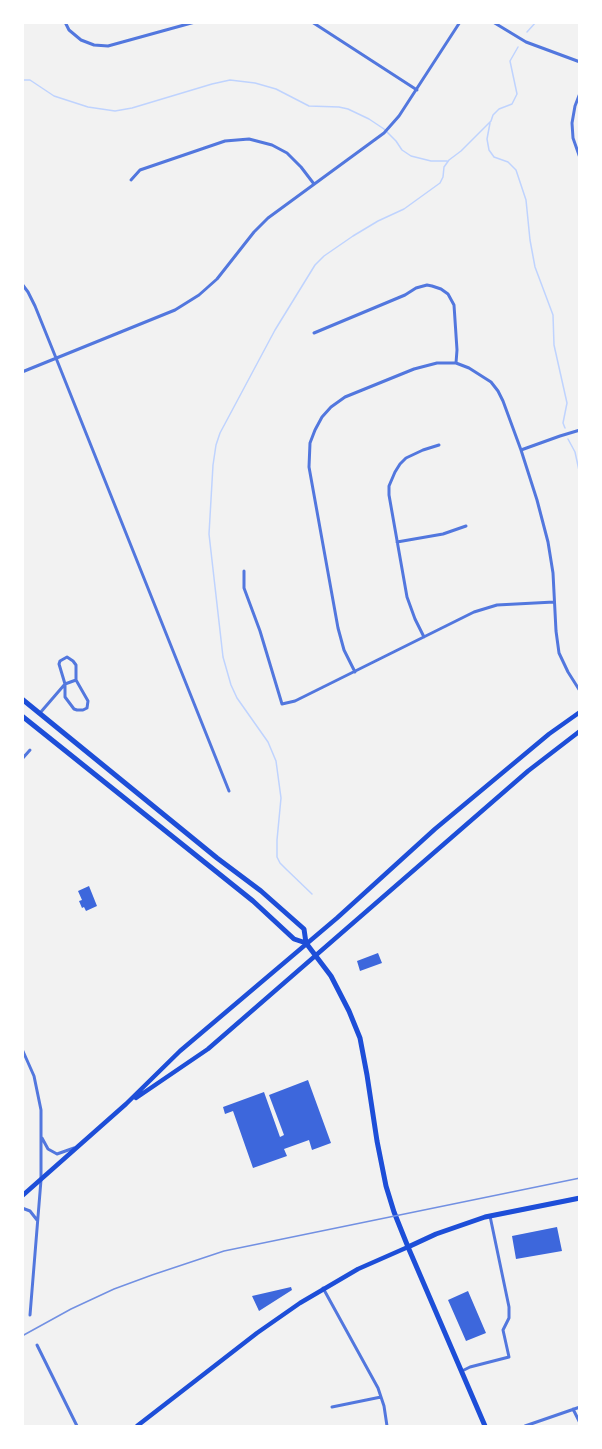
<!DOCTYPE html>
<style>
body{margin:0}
#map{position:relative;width:602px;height:1449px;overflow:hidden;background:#f2f2f2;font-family:"Work Sans",sans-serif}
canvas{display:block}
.frame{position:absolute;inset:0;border:24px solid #fff;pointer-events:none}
</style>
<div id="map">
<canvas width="602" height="1449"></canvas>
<div class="frame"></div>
</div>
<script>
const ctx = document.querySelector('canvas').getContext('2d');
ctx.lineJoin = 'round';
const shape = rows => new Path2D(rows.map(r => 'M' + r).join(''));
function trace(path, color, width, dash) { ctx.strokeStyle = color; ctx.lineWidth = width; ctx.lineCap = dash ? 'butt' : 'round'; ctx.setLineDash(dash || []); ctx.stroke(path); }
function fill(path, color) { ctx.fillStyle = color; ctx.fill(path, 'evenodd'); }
trace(shape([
 [527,32,536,22],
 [22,80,30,80,54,96,88,107,115,111,132,108,212,84,230,80,255,83,276,89,309,106,339,107,348,109,369,119,384,129,396,141,402,150,411,156,431,161,447,161],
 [490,123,487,139,489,150,494,157,508,162,516,170,526,200,530,240,535,267,553,315,554,345,567,403,563,423,565,428],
 [568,439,575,452,580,475],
 [312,894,287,870,280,863,277,857,277,840,281,798,276,761,268,742,237,698,231,685,223,657,209,534,213,465,216,445,220,433,275,330,315,265,324,256,353,236,378,221,404,209,440,183,443,177,444,167,449,160,461,151,491,121,493,115,499,109,512,104,517,94,510,61,518,47]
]), '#bfd3fe', 1.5);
fill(shape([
 [89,886,97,906,86,911,84,907,82,908,79,901,82,900,78,891],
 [378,953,382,963,360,971,357,961],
 [308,1080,331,1143,312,1150,309,1140,284,1149,287,1156,253,1168,233,1111,225,1114,223,1107,264,1092,280,1137,284,1135,269,1095],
 [557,1227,562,1251,516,1259,512,1236],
 [291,1287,292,1290,259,1311,252,1296],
 [468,1291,486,1333,466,1341,448,1300]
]), '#3d67dc');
trace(shape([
 [65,22,69,30,81,40,94,45,108,46,195,22],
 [312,22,417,90],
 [493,22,526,42,580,62],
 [580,93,575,106,572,123,573,138,580,158],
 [131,180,140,170,225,141,249,139,272,145,287,153,301,167,314,184],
 [22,284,28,292,35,306,56,358,229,791],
 [314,333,405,295,416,288,427,285,432,286,441,289,448,294,454,305,457,350,456,363],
 [22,372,175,310,199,295,217,279,254,232,268,218,384,133,399,116,460,22],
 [521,450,560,436,580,430],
 [397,542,443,534,466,526],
 [244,571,244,588,260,631,282,704,295,701,474,612,497,605,554,602],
 [424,637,415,619,407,597,389,495,389,486,395,472,400,464,406,458,423,450,439,445],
 [355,672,344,650,338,628,309,467,310,443,315,430,322,417,331,407,345,397,414,369,437,363,456,363,469,368,491,382,498,391,503,401,521,450,537,500,548,542,553,573,556,631,559,653,568,672,580,691],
 [40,713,65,684,59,664,60,661,67,657,73,661,76,665,76,680,88,701,87,708,83,710,77,710,74,709,65,697,65,684,76,680],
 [22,759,30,750],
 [22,1049,34,1076,41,1110,41,1180,30,1315],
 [42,1138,48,1149,57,1154,74,1148],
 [22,1208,30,1211,37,1220],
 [323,1288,378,1388,384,1406,387,1426],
 [37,1345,77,1426],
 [462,1371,470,1367,509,1357,503,1330,509,1318,509,1307,490,1216],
 [332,1407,381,1397],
 [573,1409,580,1423],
 [525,1426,580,1407]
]), '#5277de', 3);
trace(shape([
 [136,1098,208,1049,528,771,580,731],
 [22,1196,126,1104,180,1051,337,918,435,829,549,734,580,712],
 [137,1426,257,1333,300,1303,358,1269,408,1247]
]), '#1d4ed8', 4.5);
trace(shape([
 [22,699,217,858,261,891,304,929,306,943,331,976,349,1011,360,1038,367,1075,377,1141,386,1186,394,1212,408,1247,485,1426],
 [22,716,253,901,294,939,306,943],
 [408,1247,436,1234,485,1217,580,1198]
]), '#1d4ed8', 5);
trace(shape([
 [22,1336,71,1309,114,1289,152,1275,224,1251,580,1178]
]), '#7290e2', 1.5);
</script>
